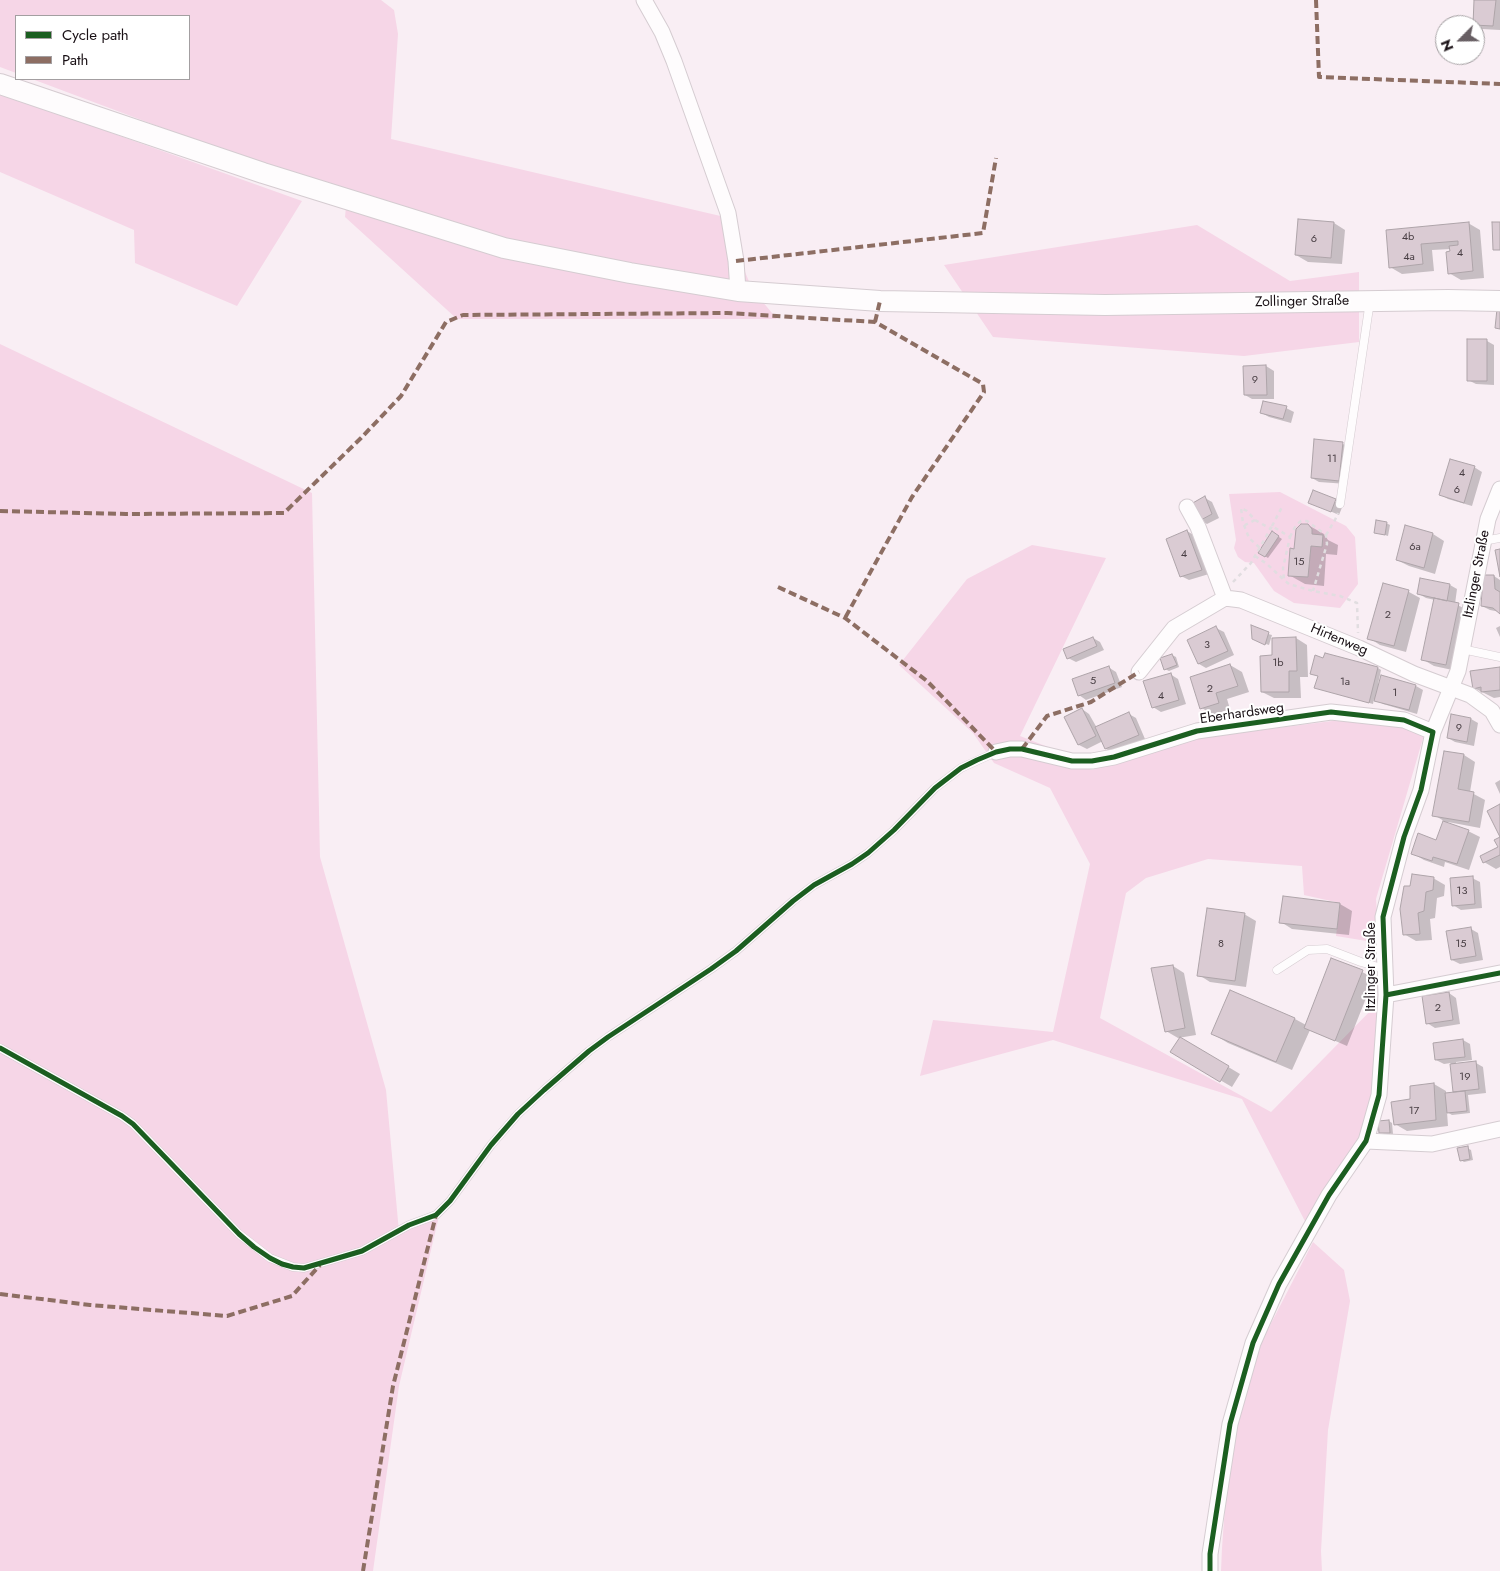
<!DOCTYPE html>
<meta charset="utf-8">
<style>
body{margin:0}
#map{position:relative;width:1500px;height:1571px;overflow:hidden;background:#f9eef4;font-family:Jost,sans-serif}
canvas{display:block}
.legend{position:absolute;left:15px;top:15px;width:175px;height:65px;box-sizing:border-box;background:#fff;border:1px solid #a39fa1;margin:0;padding:6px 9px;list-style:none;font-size:15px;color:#191015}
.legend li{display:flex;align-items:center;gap:10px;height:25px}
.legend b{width:25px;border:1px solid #a39fa1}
.north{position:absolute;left:1435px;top:15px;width:50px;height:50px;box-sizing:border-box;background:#fff;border:1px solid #a39fa1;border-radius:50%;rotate:247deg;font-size:14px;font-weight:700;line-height:20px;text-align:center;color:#191015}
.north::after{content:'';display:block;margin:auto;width:18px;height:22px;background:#675e63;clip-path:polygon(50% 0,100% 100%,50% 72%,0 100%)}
</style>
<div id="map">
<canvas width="1500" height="1571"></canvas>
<ul class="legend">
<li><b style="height:6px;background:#1b5e20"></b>Cycle path</li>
<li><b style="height:6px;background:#8d6e63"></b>Path</li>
</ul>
<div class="north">N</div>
</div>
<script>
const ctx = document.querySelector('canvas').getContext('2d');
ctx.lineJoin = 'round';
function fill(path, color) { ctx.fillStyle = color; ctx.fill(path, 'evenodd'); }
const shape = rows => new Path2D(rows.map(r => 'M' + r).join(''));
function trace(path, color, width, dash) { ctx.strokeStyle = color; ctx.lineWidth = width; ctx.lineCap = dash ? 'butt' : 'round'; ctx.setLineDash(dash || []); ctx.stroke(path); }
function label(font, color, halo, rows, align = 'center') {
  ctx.font = font + ' Jost,sans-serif'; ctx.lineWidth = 4; ctx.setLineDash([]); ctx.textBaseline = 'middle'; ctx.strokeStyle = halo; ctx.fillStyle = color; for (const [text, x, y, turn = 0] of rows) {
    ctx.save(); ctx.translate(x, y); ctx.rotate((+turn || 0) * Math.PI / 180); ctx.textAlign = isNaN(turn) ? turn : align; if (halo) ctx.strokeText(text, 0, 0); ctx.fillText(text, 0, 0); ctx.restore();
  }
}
fill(shape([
 [0,0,381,0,394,10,398,34,391,139,729,218,733,242,752,289,777,319,457,319,345,217,347,197,32,79,189,79,189,16,16,16,16,73,0,67],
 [0,93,302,201,237,306,135,263,134,230,0,172],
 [1197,225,1290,281,1359,272,1359,342,1244,356,993,337,944,265],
 [0,344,312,493,320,857,386,1090,399,1232,439,1216,399,1386,373,1571,0,1571],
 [1280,492,1346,526,1355,537,1358,584,1340,608,1294,603,1274,591,1254,563,1245,562,1238,557,1234,548,1236,540,1229,494],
 [1032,545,1106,558,1020,736,1071,756,1091,770,1199,738,1332,721,1400,722,1424,735,1376,899,1379,943,1336,936,1340,903,1304,895,1302,866,1208,859,1146,878,1126,893,1100,1018,1271,1112,1381,1000,1380,1117,1309,1229,1242,1099,1053,1040,920,1076,933,1020,1053,1032,1090,864,1050,788,994,763,973,733,899,665,967,579],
 [1313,1242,1344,1270,1350,1301,1328,1430,1321,1551,1322,1571,1221,1571,1222,1548,1229,1451,1262,1341]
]), '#f6d6e7');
fill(shape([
 [1475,0,1500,0,1500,30,1482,29,1474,24],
 [1334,223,1345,230,1342,264,1308,262,1296,255],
 [1468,223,1480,230,1484,278,1461,280,1449,273,1451,249,1432,250,1434,271,1402,274,1390,267,1387,231],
 [1487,341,1494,345,1494,385,1476,384,1468,380],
 [1266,366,1274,371,1274,399,1252,399,1245,395,1245,367],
 [1286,408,1294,412,1291,423,1269,417,1262,413],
 [1343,444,1350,448,1347,484,1319,482,1312,478],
 [1474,467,1482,472,1472,506,1448,499,1441,495],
 [1313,492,1343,505,1339,515,1309,502],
 [1205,498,1212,502,1219,518,1207,524,1200,520],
 [1386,523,1390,525,1388,536,1375,532],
 [1308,525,1324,534,1328,540,1338,545,1337,555,1326,554,1324,586,1305,584,1289,575,1295,550],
 [1187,531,1195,536,1209,574,1189,580,1181,576],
 [1273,533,1282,539,1268,558,1260,553],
 [1433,534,1444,541,1435,574,1409,566,1397,560],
 [1494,576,1500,580,1500,612,1490,610,1482,606],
 [1384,585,1409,592,1420,598,1406,652,1380,645,1369,638],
 [1450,585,1457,589,1455,604,1470,611,1457,671,1434,666,1422,659,1435,600,1426,598,1419,594],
 [1500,626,1500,637,1496,628],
 [1216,628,1224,632,1234,655,1206,668,1199,664,1188,641],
 [1268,634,1272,635,1269,645,1257,641],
 [1093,638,1100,642,1104,650,1076,662,1068,658],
 [1296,638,1307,645,1308,677,1300,677,1301,698,1274,698,1262,692,1274,656],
 [1326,654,1378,668,1381,670,1378,684,1380,684,1382,676,1416,686,1423,690,1417,714,1383,704,1374,699,1373,704,1316,688,1319,676,1311,673,1324,659],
 [1172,655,1176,657,1179,667,1169,671,1165,669],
 [1230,665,1242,672,1249,692,1227,699,1230,709,1213,715,1202,708],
 [1108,667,1116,672,1122,687,1086,700,1079,695],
 [1500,668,1500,697,1494,698,1474,688],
 [1170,674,1178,679,1186,704,1161,712,1153,707],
 [1082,709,1089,714,1097,728,1129,714,1136,718,1145,739,1114,753,1106,749,1103,741,1087,749,1079,745,1065,718],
 [1452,715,1471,719,1478,723,1474,746,1455,742,1448,738],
 [1445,752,1464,755,1475,762,1470,792,1485,800,1480,828,1448,822,1448,824,1468,831,1480,837,1469,870,1445,862,1444,867,1424,860,1412,853,1437,841,1444,821,1434,815],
 [1500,780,1500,794,1495,783],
 [1500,839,1500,867,1496,869,1484,862,1481,856,1499,848,1496,841],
 [1433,878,1445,885,1444,896,1437,898,1435,918,1430,919,1432,940,1416,941,1404,934,1412,887],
 [1472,878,1480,882,1482,908,1461,910,1453,905],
 [1284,897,1340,904,1352,911,1349,935,1292,929,1281,922],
 [1244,914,1256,921,1246,987,1210,982,1199,975],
 [1471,929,1478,933,1483,960,1460,964,1452,960],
 [1173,966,1184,973,1196,1035,1178,1038,1166,1031],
 [1362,972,1374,978,1347,1046,1310,1030,1292,1070,1228,1043,1213,1034,1231,991,1295,1019,1306,1025],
 [1449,993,1456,998,1460,1024,1435,1028,1427,1023],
 [1180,1038,1240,1074,1232,1087,1172,1052],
 [1463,1040,1470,1044,1472,1060,1456,1062,1456,1065,1476,1063,1483,1067,1486,1093,1468,1095,1470,1113,1452,1115,1447,1112,1448,1126,1407,1131,1395,1124,1412,1100,1434,1084,1446,1091,1446,1095,1458,1093,1454,1091,1451,1063,1444,1064,1436,1060],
 [1389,1121,1392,1123,1393,1134,1384,1134,1380,1132],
 [1467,1148,1471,1150,1473,1160,1464,1162,1461,1160]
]), '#0003');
const building = shape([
 [1474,0,1496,0,1493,26,1473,25,1474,0],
 [1298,219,1334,222,1331,258,1295,255,1298,219],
 [1469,222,1473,271,1448,274,1446,252,1450,251,1449,246,1458,245,1458,241,1421,244,1423,264,1389,268,1386,230,1469,222],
 [1492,222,1500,222,1500,250,1493,250,1492,222],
 [1497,309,1500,309,1500,329,1495,328,1497,309],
 [1467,339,1487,339,1487,381,1467,381,1467,339],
 [1266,365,1267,395,1244,395,1243,366,1266,365],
 [1263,401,1287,406,1283,419,1260,413,1263,401],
 [1314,439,1343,442,1339,481,1311,478,1314,439],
 [1450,459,1475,466,1464,503,1439,495,1450,459],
 [1313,490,1336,499,1331,512,1308,503,1313,490],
 [1205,496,1212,514,1199,521,1191,504,1205,496],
 [1376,520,1387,522,1385,535,1374,533,1376,520],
 [1301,524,1308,524,1312,529,1312,534,1323,535,1322,547,1311,546,1308,577,1288,576,1290,548,1294,549,1296,529,1301,524],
 [1405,525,1433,533,1424,568,1396,560,1405,525],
 [1187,530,1202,570,1180,577,1166,539,1187,530],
 [1272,531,1279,536,1265,557,1258,553,1272,531],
 [1500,549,1500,577,1495,550,1500,549],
 [1483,575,1494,575,1495,589,1500,592,1500,614,1493,608,1481,606,1483,575],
 [1420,578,1450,584,1447,601,1417,594,1420,578],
 [1383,583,1409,590,1394,646,1367,639,1383,583],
 [1434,598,1459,603,1446,665,1421,660,1434,598],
 [1251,625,1269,632,1265,645,1252,639,1251,625],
 [1216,626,1228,651,1198,664,1187,640,1216,626],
 [1093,637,1097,646,1067,659,1063,649,1093,637],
 [1296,637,1297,671,1289,671,1289,692,1261,692,1260,656,1272,655,1272,638,1296,637],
 [1325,653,1378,667,1369,703,1314,688,1318,676,1310,674,1315,655,1323,658,1325,653],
 [1172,654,1177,665,1164,670,1160,658,1172,654],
 [1230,664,1238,686,1216,693,1219,703,1200,709,1190,677,1230,664],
 [1109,666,1115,683,1078,696,1072,679,1109,666],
 [1500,667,1500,690,1481,692,1481,687,1473,689,1470,671,1500,667],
 [1171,673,1179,700,1152,708,1143,681,1171,673],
 [1381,675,1416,685,1409,710,1374,701,1381,675],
 [1082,708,1096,736,1078,745,1064,717,1082,708],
 [1129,712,1139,735,1105,749,1095,727,1129,712],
 [1451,714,1471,718,1467,742,1447,738,1451,714],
 [1444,751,1464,754,1458,789,1474,792,1469,822,1432,816,1444,751],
 [1500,804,1500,855,1483,863,1480,856,1498,847,1494,840,1500,837,1487,811,1500,804],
 [1443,821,1469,830,1457,864,1433,857,1432,861,1411,854,1418,833,1436,840,1443,821],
 [1412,874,1434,877,1433,890,1426,892,1424,911,1418,913,1420,934,1403,935,1400,909,1404,886,1410,886,1412,874],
 [1473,876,1475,904,1452,906,1450,878,1473,876],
 [1283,896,1340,903,1337,929,1279,923,1283,896],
 [1207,908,1245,913,1235,981,1197,976,1207,908],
 [1471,927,1476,956,1451,960,1446,931,1471,927],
 [1331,958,1363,970,1335,1041,1304,1028,1331,958],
 [1173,965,1185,1028,1165,1032,1151,968,1173,965],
 [1230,990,1295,1018,1276,1062,1211,1034,1230,990],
 [1449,992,1453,1020,1426,1024,1422,996,1449,992],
 [1180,1037,1229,1066,1220,1082,1170,1052,1180,1037],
 [1463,1039,1465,1057,1435,1060,1433,1043,1463,1039],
 [1476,1061,1479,1089,1453,1092,1450,1064,1476,1061],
 [1434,1083,1436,1120,1394,1125,1391,1102,1410,1099,1410,1086,1434,1083],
 [1465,1091,1467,1111,1447,1113,1445,1093,1465,1091],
 [1389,1120,1390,1133,1379,1133,1378,1121,1389,1120],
 [1468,1146,1470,1159,1460,1161,1457,1148,1468,1146]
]);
fill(building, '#dacbd3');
trace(building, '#aea4a9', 1);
const service = shape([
 [1340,504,1370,301],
 [1483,541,1500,538],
 [1462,649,1500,657],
 [1277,970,1308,950,1327,949,1361,962,1385,969],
 [0,1048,122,1116,133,1124,239,1234,270,1258,293,1267,304,1268,362,1251,409,1225,436,1215,450,1201,491,1145,518,1114,544,1090,589,1051,608,1037,711,969,736,951,793,901,814,885,852,864,868,853,894,830,935,788,961,768,996,752]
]);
const minor = shape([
 [644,0,662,32,674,61,728,213,736,261,738,291],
 [1187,507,1198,527,1225,598],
 [1139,672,1174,628,1225,598,1241,600,1359,648,1414,674,1470,695,1492,711,1500,725],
 [996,752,1010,749,1022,749,1072,761,1092,761,1114,757,1197,731,1331,712,1404,720,1433,732],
 [1386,995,1500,973],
 [1366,1141,1432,1144,1500,1129],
 [1210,1571,1210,1554,1230,1424,1253,1343,1279,1284,1329,1195,1366,1141,1379,1095,1386,995,1383,917,1404,837,1421,790,1433,732,1458,671,1488,519,1500,489]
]);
const secondary = shape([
 [0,84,263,173,504,248,630,273,738,291,880,301,1105,305,1448,300,1500,301]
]);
trace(service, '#d5ccd1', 9);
trace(minor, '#d5ccd1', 17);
trace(secondary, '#d5ccd1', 22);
trace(shape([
 [1255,520,1245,525,1243,523,1241,508,1247,511,1255,520,1271,529],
 [1244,525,1249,538,1260,548],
 [1272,526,1282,507],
 [1326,535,1335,520,1338,513],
 [1290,537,1296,525,1301,521,1307,521,1326,535,1327,544,1313,591],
 [1255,556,1267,564,1283,579],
 [1233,582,1251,563,1272,526,1290,537,1283,568,1284,580,1289,584,1313,591,1340,596,1357,603,1358,633]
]), '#e1dde0', 2.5, [4, 4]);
trace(service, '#fefcfd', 8);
trace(minor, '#fefcfd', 15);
trace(secondary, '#fefcfd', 20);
trace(shape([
 [1316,0,1319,77,1500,84],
 [736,261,983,233,996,158],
 [875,322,880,301],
 [0,511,126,514,284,513,361,438,401,396,446,322,463,315,727,313,875,322,983,384,984,392,912,497,845,618],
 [778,587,845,618,927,681,996,752],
 [1022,749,1047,716,1091,702,1139,672],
 [0,1294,90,1305,227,1316,292,1296,320,1265],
 [363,1571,393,1386,436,1215]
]), '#8d6e63', 4, [8, 4]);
trace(shape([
 [1386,995,1500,973],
 [0,1048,122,1116,133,1124,239,1234,254,1247,270,1258,282,1264,293,1267,304,1268,362,1251,409,1225,436,1215,450,1201,491,1145,518,1114,544,1090,589,1051,608,1037,711,969,736,951,793,901,814,885,852,864,868,853,894,830,935,788,961,768,977,760,996,752,1010,749,1022,749,1072,761,1092,761,1114,757,1197,731,1331,712,1404,720,1433,732,1421,790,1404,837,1383,917,1386,995,1379,1095,1366,1141,1329,1195,1279,1284,1253,1343,1230,1424,1210,1554,1210,1571]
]), '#1b5e20', 5);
label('11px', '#493f44', null, [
 ["4b",1408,237],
 ["6",1314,239],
 ["4",1460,253],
 ["4a",1409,257],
 ["9",1255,380],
 ["11",1332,459],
 ["4",1462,473],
 ["6",1457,490],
 ["6a",1415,547],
 ["4",1184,554],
 ["15",1299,562],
 ["2",1388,615],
 ["3",1207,645],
 ["1b",1278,663],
 ["5",1093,681],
 ["1a",1345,682],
 ["2",1210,689],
 ["1",1395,693],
 ["4",1161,696],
 ["9",1459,728],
 ["13",1462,891],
 ["8",1221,944],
 ["15",1461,944],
 ["2",1438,1008],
 ["19",1465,1077],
 ["17",1414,1111]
]);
label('14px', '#191015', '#fff', [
 ["Zollinger Straße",1302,302,-1],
 ["Itzlinger Straße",1477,574,-79],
 ["Hirtenweg",1339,640,23],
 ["Eberhardsweg",1242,714,-8],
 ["Itzlinger Straße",1372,967,-90]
]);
</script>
